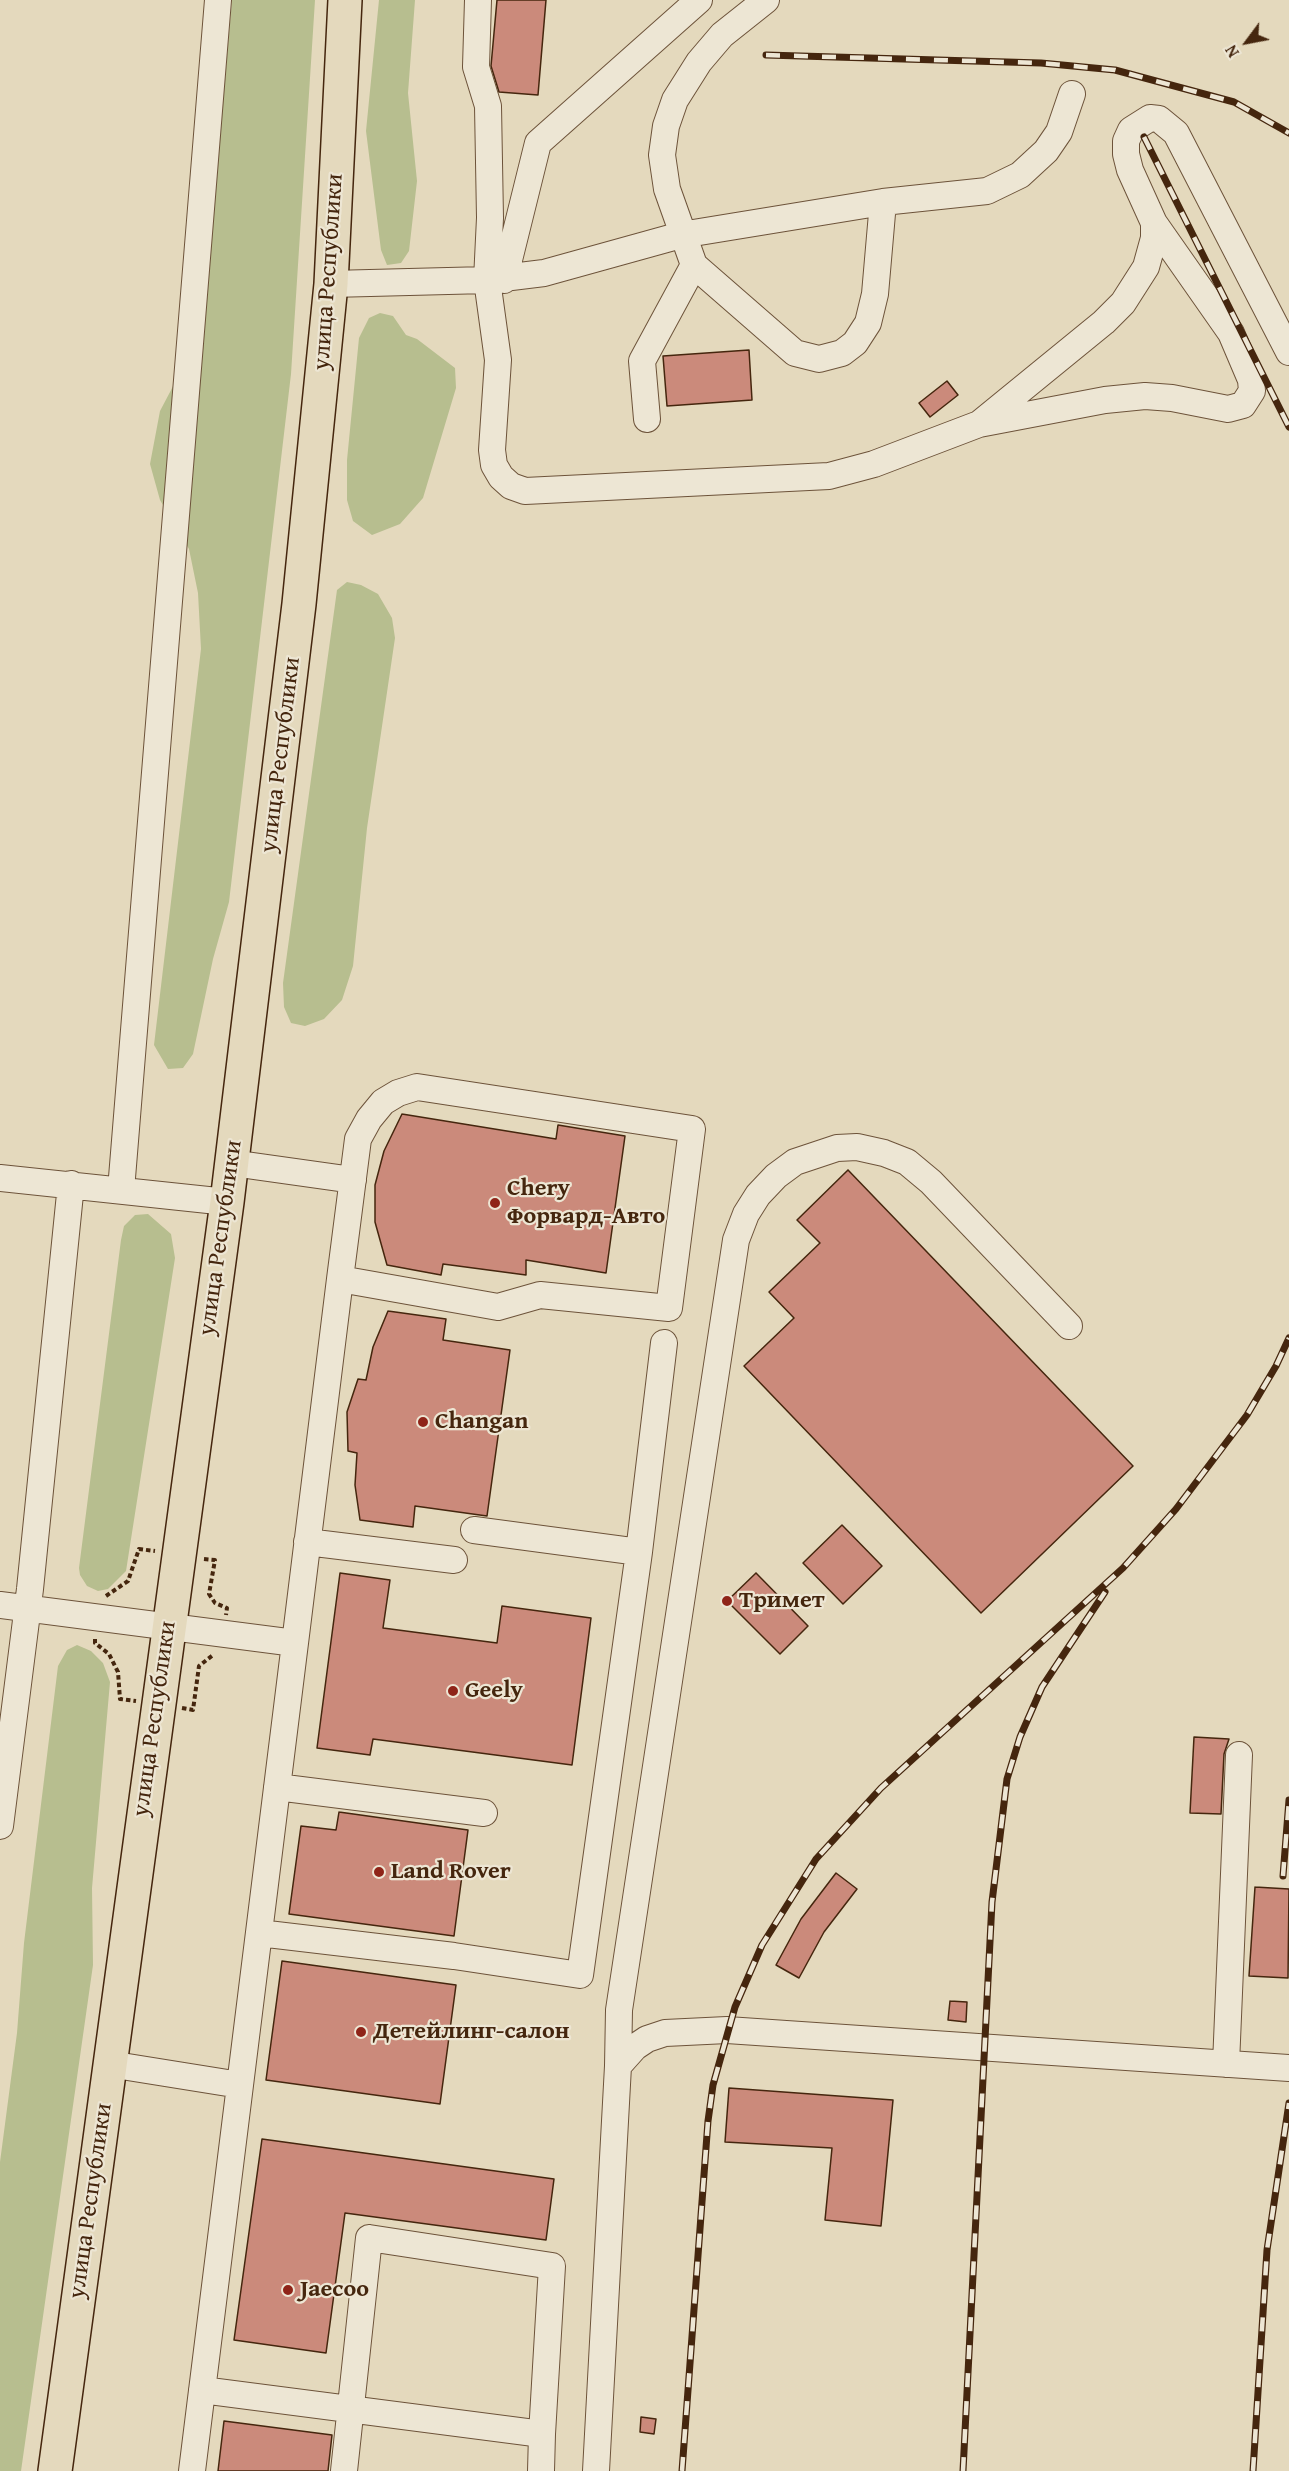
<!DOCTYPE html>
<meta charset="utf-8">
<style>
body{margin:0}
#map{position:relative;width:1289px;height:2471px;overflow:hidden;background:#e4d9bd;font-family:"Gentium Book Plus",serif}
canvas{display:block}
.north{position:absolute;left:1217px;top:12px;width:60px;height:60px;-webkit-text-stroke:4px #ede6d4;paint-order:stroke;rotate:238deg;font-size:16px;font-weight:700;line-height:24px;text-align:center;color:#45260e}
.north::after{content:'';display:block;margin:auto;width:21px;height:27px;background:#45260e;clip-path:polygon(50% 0,100% 100%,50% 72%,0 100%)}
</style>
<div id="map">
<canvas width="1289" height="2471"></canvas>
<div class="north">N</div>
</div>
<script>
const ctx = document.querySelector('canvas').getContext('2d');
ctx.lineJoin = 'round';
function fill(path, color) { ctx.fillStyle = color; ctx.fill(path, 'evenodd'); }
const shape = rows => new Path2D(rows.map(r => 'M' + r).join(''));
function trace(path, color, width, dash) { ctx.strokeStyle = color; ctx.lineWidth = width; ctx.lineCap = dash ? 'butt' : 'round'; ctx.setLineDash(dash || []); ctx.stroke(path); }
function label(font, color, halo, rows, align = 'center') {
  ctx.font = font + ' "Gentium Book Plus",serif'; ctx.lineWidth = 4.5; ctx.setLineDash([]); ctx.textBaseline = 'middle'; ctx.strokeStyle = halo; ctx.fillStyle = color; for (const [text, x, y, turn = 0] of rows) {
    ctx.save(); ctx.translate(x, y); ctx.rotate((+turn || 0) * Math.PI / 180); ctx.textAlign = isNaN(turn) ? turn : align; if (halo) ctx.strokeText(text, 0, 0); ctx.fillText(text, 0, 0); ctx.restore();
  }
}
fill(shape([
 [232,0,315,0,291,374,229,902,213,959,193,1054,183,1068,168,1069,154,1045,201,649,198,593,189,549,160,500,150,464,160,411,190,354,206,295],
 [379,0,415,0,408,93,417,181,409,251,401,263,387,265,381,250,366,131],
 [380,313,393,316,406,335,417,339,455,368,456,388,423,498,400,524,372,535,353,521,347,500,347,460,359,338,369,318],
 [347,582,361,585,378,594,392,618,395,638,367,828,353,966,342,1000,324,1019,305,1026,291,1023,284,1007,283,983,337,590],
 [148,1214,171,1234,175,1258,126,1571,108,1589,98,1591,87,1586,80,1575,79,1568,121,1240,124,1226,135,1215],
 [77,1645,91,1651,103,1663,110,1682,92,1888,93,1965,21,2471,0,2471,0,2162,17,2033,24,1943,58,1666,67,1650]
]), '#b7be8f');
const building = shape([
 [497,0,546,0,538,95,499,92,491,66,497,0],
 [749,350,752,400,667,406,663,356,749,350],
 [947,381,958,395,930,417,919,403,947,381],
 [402,1114,556,1139,558,1125,625,1136,606,1273,526,1260,526,1275,443,1264,441,1275,387,1265,375,1222,375,1185,384,1151,402,1114],
 [848,1170,1133,1466,981,1613,744,1366,794,1318,769,1292,820,1243,797,1220,848,1170],
 [388,1311,446,1319,443,1340,510,1350,487,1516,415,1506,413,1527,360,1520,355,1485,357,1453,348,1451,347,1412,358,1379,366,1380,373,1347,388,1311],
 [842,1525,882,1566,843,1604,803,1563,842,1525],
 [340,1573,390,1580,383,1628,497,1643,502,1606,591,1618,572,1765,373,1739,370,1755,317,1748,340,1573],
 [756,1573,808,1626,780,1654,727,1601,756,1573],
 [1194,1737,1229,1739,1224,1754,1221,1814,1190,1813,1194,1737],
 [339,1812,468,1830,454,1936,289,1914,301,1826,336,1830,339,1812],
 [836,1873,857,1889,824,1932,799,1978,776,1965,801,1919,836,1873],
 [1255,1887,1289,1889,1288,1978,1249,1976,1255,1887],
 [282,1961,456,1985,440,2104,266,2080,282,1961],
 [950,2001,967,2002,966,2022,948,2020,950,2001],
 [729,2088,893,2100,881,2226,825,2220,832,2148,725,2142,729,2088],
 [262,2139,554,2179,546,2240,345,2213,326,2353,234,2340,262,2139],
 [641,2417,656,2419,654,2434,640,2432,641,2417],
 [224,2421,332,2435,328,2471,218,2471,224,2421]
]);
fill(building, '#cb8a7b');
trace(building, '#45260e', 1.5);
const minor = shape([
 [478,0,476,67,488,106,490,218,487,280,544,273,681,235,883,202,987,191,1020,175,1046,151,1059,132,1072,94],
 [766,0,722,35,699,62,675,100,666,126,662,155,667,189,694,265,795,353,819,359,842,353,855,343,868,323,875,294,883,202],
 [1154,223,1130,170,1126,154,1126,141,1131,130,1150,118,1159,119,1176,133,1289,352],
 [504,280,538,143,699,0],
 [331,284,487,280,498,360,492,450,494,465,501,477,511,486,525,491,829,476,874,464,979,424,1105,400,1145,396,1172,398,1228,409,1243,405,1252,391,1251,380,1231,333,1154,223,1154,238,1146,267,1123,303,1104,322,979,424],
 [647,419,642,361,694,265],
 [232,1163,353,1180],
 [0,1178,227,1202],
 [121,1190,218,0],
 [474,1530,639,1552],
 [307,1542,454,1560],
 [0,1605,295,1643,192,2471],
 [295,1643,340,1279,358,1139,369,1119,383,1102,398,1093,417,1087,692,1129,669,1308,540,1295,498,1307,340,1279],
 [277,1787,484,1813],
 [0,1826,30,1589,71,1184],
 [259,1933,454,1956,580,1975,639,1552,664,1343],
 [109,2064,240,2085],
 [1226,2064,1239,1755],
 [618,2066,619,2010,736,1240,746,1214,758,1195,776,1176,795,1162,837,1148,857,1147,884,1153,907,1162,931,1182,1069,1326],
 [202,2390,542,2434,541,2471],
 [344,2471,369,2238,552,2266,542,2434],
 [596,2471,618,2066,635,2047,647,2039,665,2033,727,2030,1289,2068]
]);
const major = shape([
 [55,2471,227,1202,299,604,331,284,345,0]
]);
trace(minor, '#6d533a', 28);
trace(major, '#45260e', 36);
trace(shape([
 [204,1559,215,1560,209,1594,215,1603,227,1608,226,1615],
 [106,1596,128,1581,139,1549,155,1551],
 [95,1639,95,1643,109,1654,118,1672,120,1699,136,1701],
 [182,1708,193,1710,199,1666,213,1655]
]), '#45260e', 4, [4.5, 3]);
trace(minor, '#ede6d4', 26);
trace(major, '#e4d9bd', 33);
const rail = shape([
 [766,55,1041,63,1115,70,1234,102,1289,133],
 [1144,137,1289,427],
 [1283,1876,1289,1800],
 [682,2471,708,2121,713,2085,735,2007,762,1945,816,1859,881,1788,1123,1568,1176,1509,1247,1415,1276,1366,1289,1338],
 [963,2471,992,1902,1007,1779,1020,1737,1042,1687,1105,1592],
 [1253,2471,1267,2250,1289,2103]
]);
trace(rail, '#45260e', 7);
trace(rail, '#ede6d4', 4.5, [14]);
for (const [x, y, r, color] of [
 [495,1203,6,"#8f2418"],
 [423,1422,6,"#8f2418"],
 [727,1601,6,"#8f2418"],
 [453,1691,6,"#8f2418"],
 [379,1872,6,"#8f2418"],
 [361,2032,6,"#8f2418"],
 [288,2290,6,"#8f2418"]
]) { const dot = new Path2D(); dot.arc(x, y, r, 0, 2 * Math.PI); ctx.fillStyle = color; ctx.fill(dot); trace(dot, '#ede6d4', 2); }
label('24px', '#45260e', '#ede6d4', [
 ["улица Республики",329,272,-86],
 ["улица Республики",281,755,-83],
 ["улица Республики",221,1238,-82],
 ["улица Республики",155,1719,-82],
 ["улица Республики",91,2201,-82]
]);
label('bold 24px', '#45260e', '#ede6d4', [
 ["Chery",507,1189],
 ["Форвард-Авто",507,1217],
 ["Changan",435,1422],
 ["Тримет",739,1601],
 ["Geely",465,1691],
 ["Land Rover",391,1872],
 ["Детейлинг-салон",373,2032],
 ["Jaecoo",300,2290]
], 'left');
</script>
